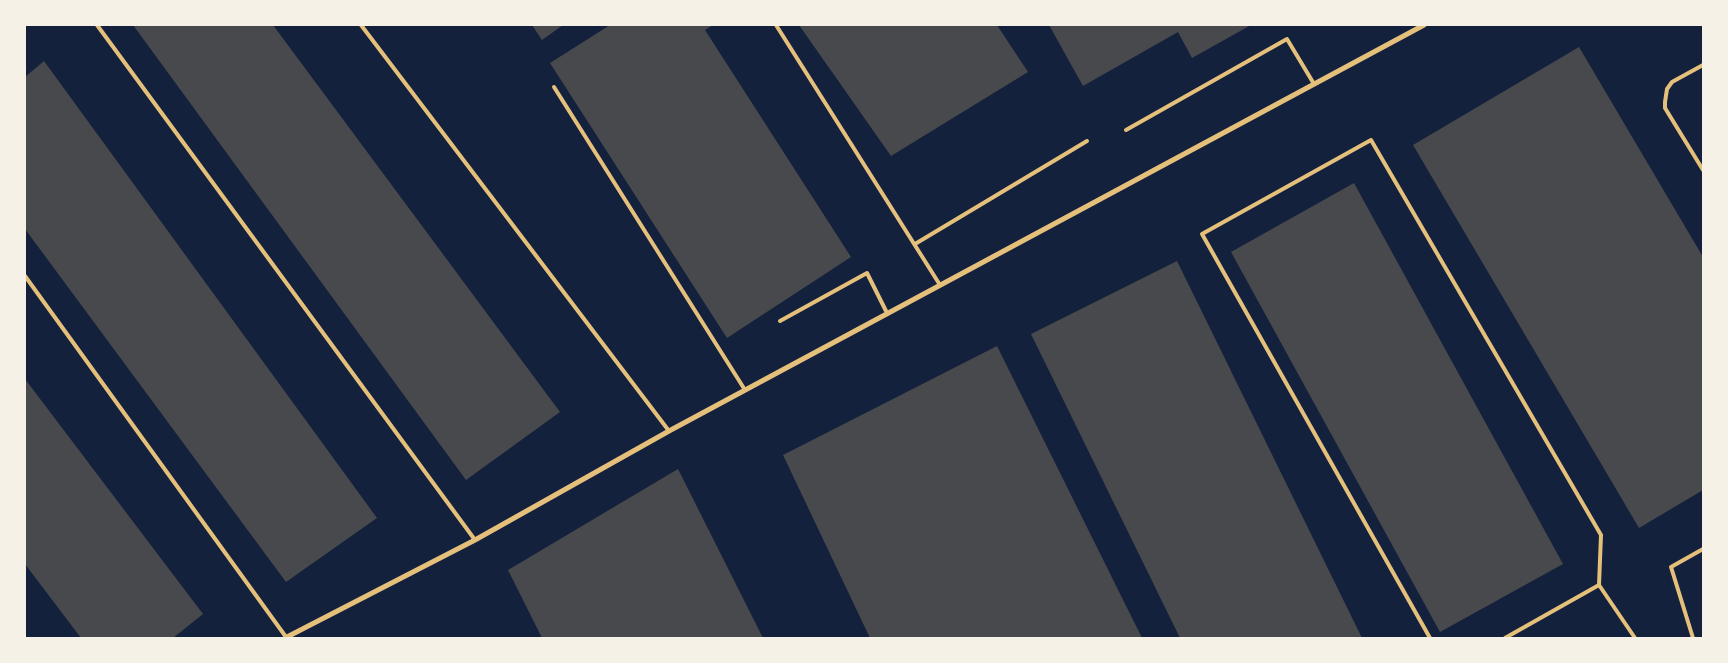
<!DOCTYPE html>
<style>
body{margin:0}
#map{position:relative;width:1728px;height:663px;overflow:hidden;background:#14213d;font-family:"DM Sans",sans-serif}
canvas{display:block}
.frame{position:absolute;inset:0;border:26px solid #f6f1e7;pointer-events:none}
</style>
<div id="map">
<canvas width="1728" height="663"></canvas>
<div class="frame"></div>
</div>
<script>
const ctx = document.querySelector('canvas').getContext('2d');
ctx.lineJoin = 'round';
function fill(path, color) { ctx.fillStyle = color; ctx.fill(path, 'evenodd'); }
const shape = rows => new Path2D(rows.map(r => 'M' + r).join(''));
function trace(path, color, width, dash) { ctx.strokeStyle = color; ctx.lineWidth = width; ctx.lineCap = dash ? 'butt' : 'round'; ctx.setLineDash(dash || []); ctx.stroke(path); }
fill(shape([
 [133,25,273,25,560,412,466,480],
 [532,25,563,25,542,40],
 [610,25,713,25,705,30,851,257,727,338,550,63],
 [799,25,997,25,1028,72,891,156],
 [1049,25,1251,25,1192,58,1178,32,1083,86],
 [1579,47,1703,257,1703,490,1639,528,1413,145],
 [44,61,377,518,286,582,25,229,25,77],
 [1354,183,1563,564,1440,632,1231,252],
 [1177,261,1362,638,1180,638,1031,334],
 [997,346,1142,638,870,638,783,455],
 [25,379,203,614,173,638,81,638,25,564],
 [678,469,763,638,542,638,508,570]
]), '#48494c');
trace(shape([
 [97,25,475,540],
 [361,25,669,431],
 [776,25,940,285],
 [1703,65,1672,82,1667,89,1665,102,1665,108,1703,170],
 [554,87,745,390],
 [1126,130,1287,39,1314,84],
 [915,244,1087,141],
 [25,276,286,637],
 [780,321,867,273,887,313],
 [1430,638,1202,234,1371,140,1601,535,1599,585],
 [1505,638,1599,585,1635,638],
 [1693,638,1671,567,1703,549]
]), '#e5c07b', 4);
trace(shape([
 [285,638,475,540,669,431,1424,25]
]), '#e5c07b', 5);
</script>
